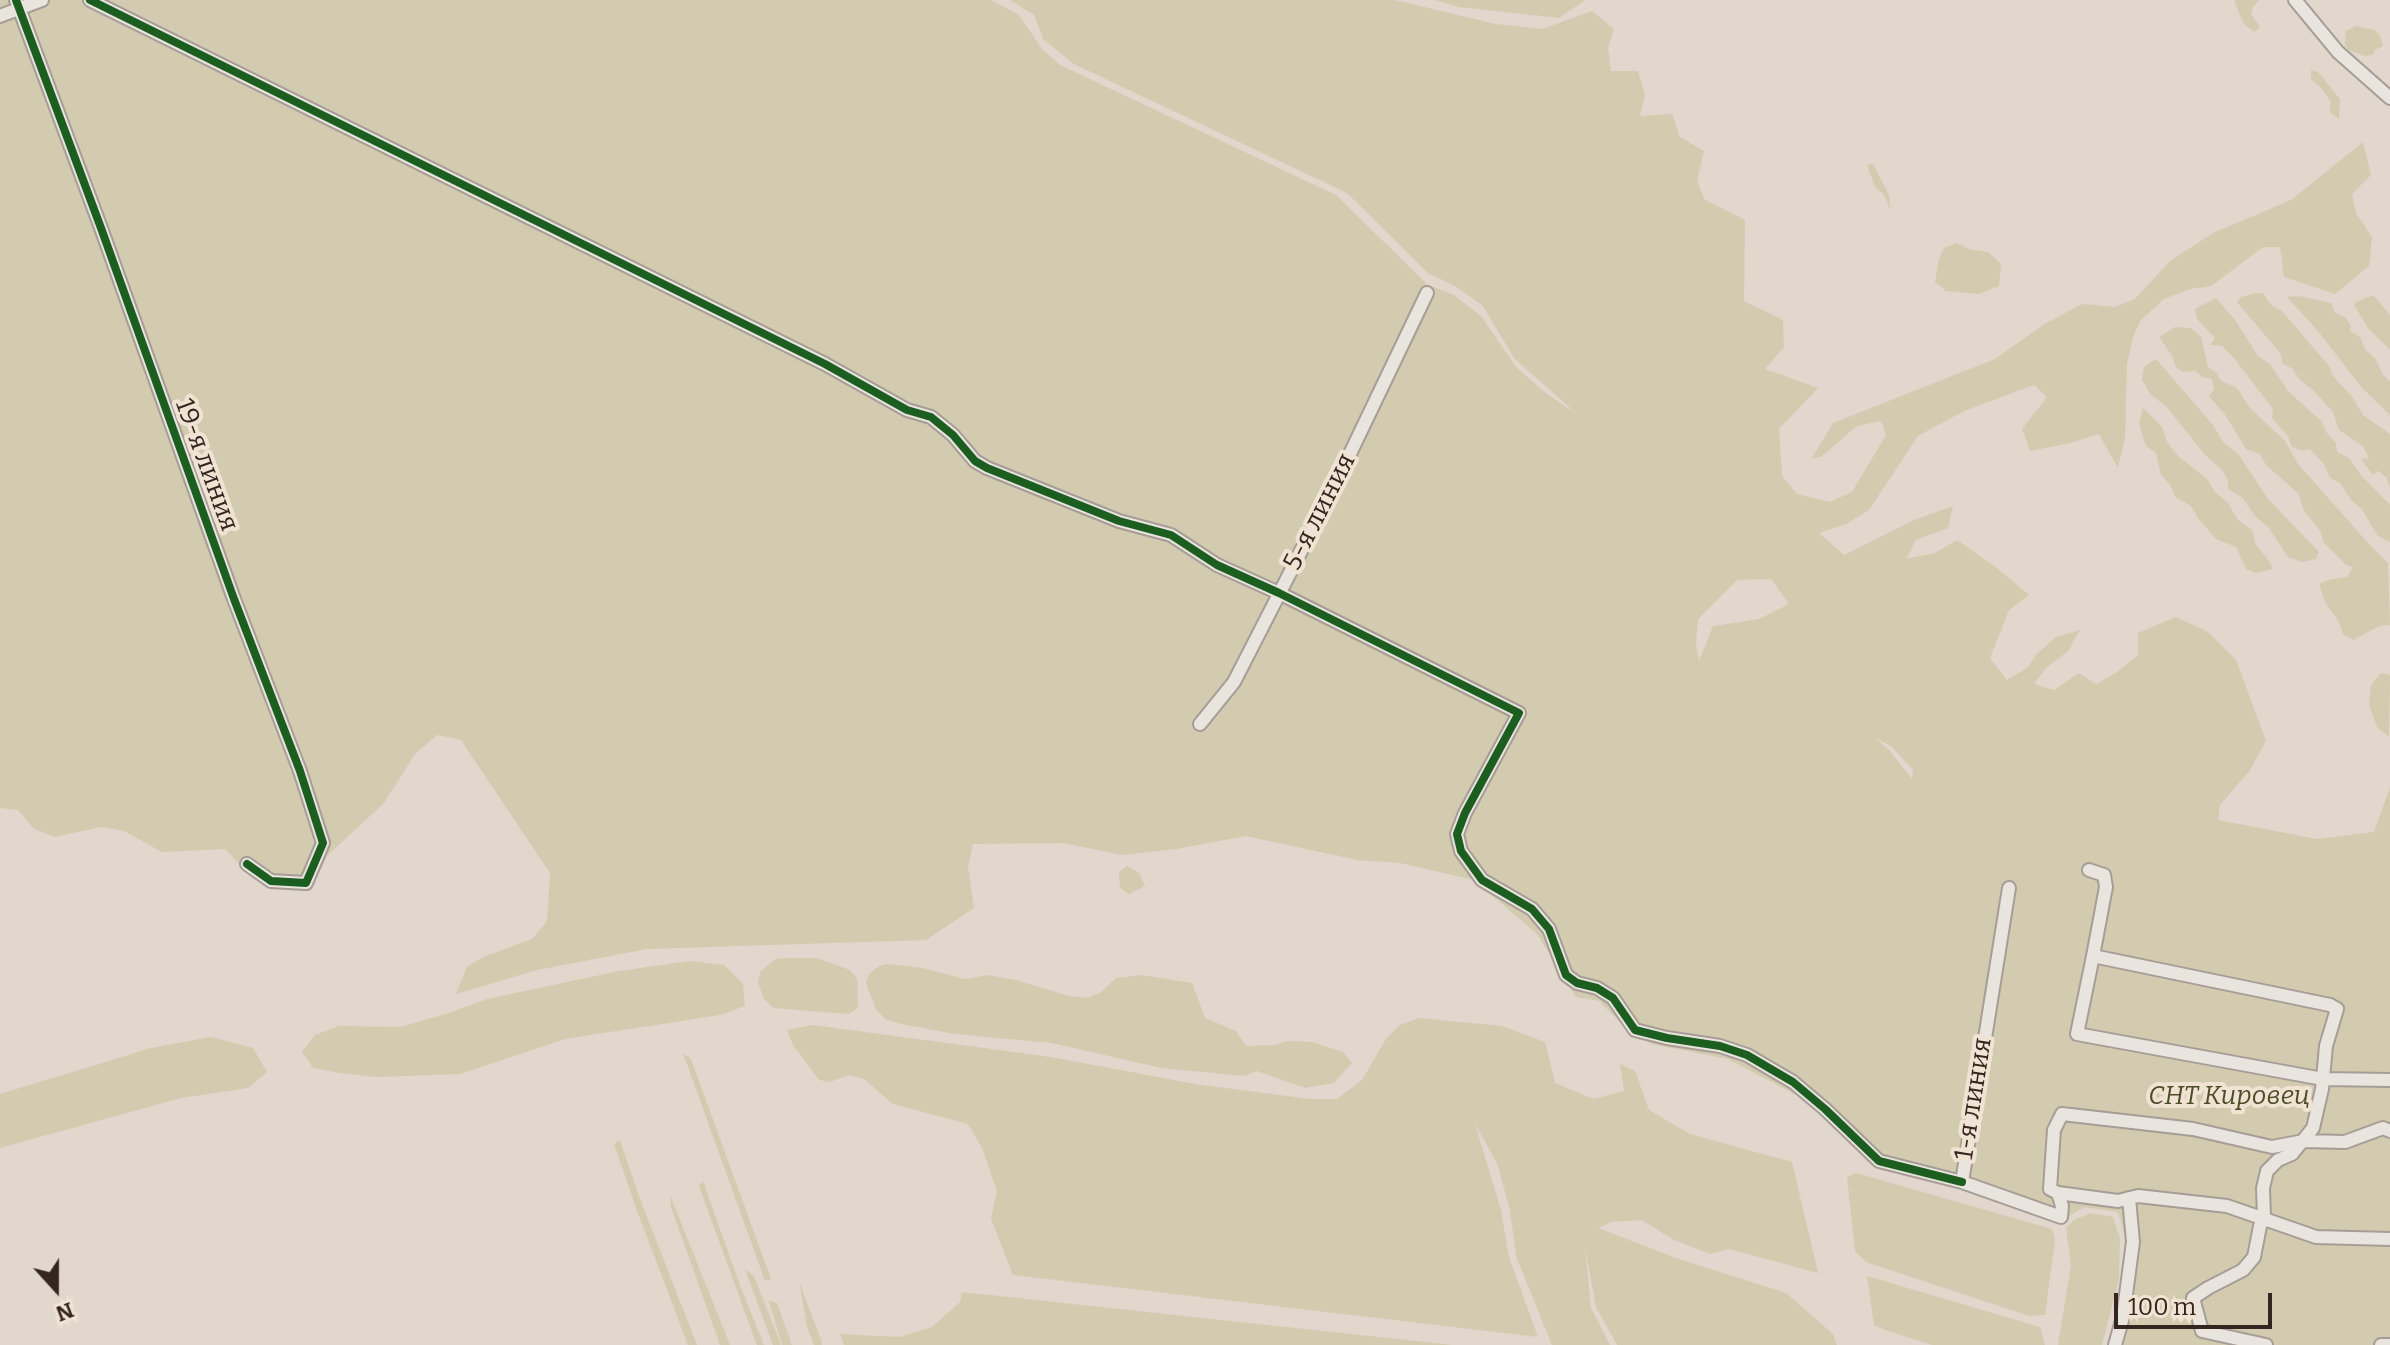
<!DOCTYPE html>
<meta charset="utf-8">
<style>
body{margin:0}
#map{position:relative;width:2390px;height:1345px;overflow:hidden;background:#e1d7cc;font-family:Bitter,serif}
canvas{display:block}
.north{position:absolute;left:16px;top:1249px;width:80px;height:80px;-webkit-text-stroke:6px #f1e3d3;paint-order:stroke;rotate:159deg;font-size:22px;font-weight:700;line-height:32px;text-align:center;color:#34251f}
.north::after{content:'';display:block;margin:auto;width:28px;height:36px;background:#34251f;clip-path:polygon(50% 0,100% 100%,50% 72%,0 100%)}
.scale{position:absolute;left:2114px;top:1293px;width:158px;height:36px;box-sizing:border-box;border:4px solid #34251f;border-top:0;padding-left:10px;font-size:24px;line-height:28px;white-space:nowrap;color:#34251f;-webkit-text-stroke:6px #f1e3d3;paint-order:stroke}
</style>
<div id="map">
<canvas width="2390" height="1345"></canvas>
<div class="north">N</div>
<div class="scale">100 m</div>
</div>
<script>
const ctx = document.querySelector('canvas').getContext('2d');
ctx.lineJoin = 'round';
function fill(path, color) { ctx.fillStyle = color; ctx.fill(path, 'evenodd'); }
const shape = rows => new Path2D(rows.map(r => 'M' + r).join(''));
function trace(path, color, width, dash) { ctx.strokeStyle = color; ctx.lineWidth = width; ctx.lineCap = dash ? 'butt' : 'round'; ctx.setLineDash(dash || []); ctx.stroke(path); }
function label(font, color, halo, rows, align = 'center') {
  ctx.font = font + ' Bitter,serif'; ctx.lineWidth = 8; ctx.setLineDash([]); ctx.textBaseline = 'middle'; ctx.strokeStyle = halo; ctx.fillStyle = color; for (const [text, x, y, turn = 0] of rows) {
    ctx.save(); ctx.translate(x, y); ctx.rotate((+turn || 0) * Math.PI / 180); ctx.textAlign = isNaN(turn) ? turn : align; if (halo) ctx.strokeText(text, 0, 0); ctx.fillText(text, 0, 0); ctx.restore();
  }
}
fill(shape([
 [0,0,991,0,1019,15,1042,49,1060,65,1336,195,1428,285,1454,295,1481,316,1516,367,1543,391,1578,415,1514,358,1483,306,1455,286,1429,274,1347,193,1074,64,1043,39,1034,15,1010,0,1395,0,1496,24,1542,29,1592,11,1614,29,1608,48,1611,71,1638,71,1645,95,1640,116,1672,114,1680,137,1704,151,1697,181,1705,200,1745,220,1744,301,1783,320,1784,347,1765,369,1818,388,1779,429,1782,476,1797,494,1830,502,1852,492,1886,435,1881,421,1857,426,1821,457,1812,458,1833,423,1995,359,2043,325,2082,304,2115,307,2135,299,2170,261,2213,233,2291,200,2363,142,2371,175,2352,194,2356,213,2372,237,2369,266,2335,294,2284,277,2280,247,2263,247,2211,286,2190,289,2164,299,2141,320,2133,337,2127,364,2125,438,2118,468,2099,434,2070,443,2030,451,2022,429,2047,397,2034,385,1964,411,1918,436,1869,510,1846,524,1819,533,1844,555,1914,520,1953,506,1948,528,1916,540,1906,559,1935,553,1957,540,1997,568,2029,595,2009,610,1990,658,2007,680,2027,668,2037,654,2056,637,2080,630,2068,651,2046,668,2034,684,2054,690,2079,673,2096,684,2117,672,2138,655,2138,633,2176,617,2208,632,2236,660,2266,741,2250,770,2220,805,2218,820,2317,839,2374,832,2390,787,2390,1345,2108,1345,2119,1308,2127,1243,2118,1212,2084,1207,2059,1222,1873,1161,1815,1105,1728,1059,1651,1044,1619,1021,1599,1001,1576,997,1537,934,1474,880,1400,863,1357,860,1246,836,1176,849,1122,855,1063,843,973,844,968,866,974,908,926,940,647,949,537,970,456,994,467,967,483,957,532,939,547,921,550,873,461,740,437,735,415,754,384,803,328,855,311,888,274,888,251,876,225,849,162,852,124,831,101,827,55,837,34,829,18,810,0,808],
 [1771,579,1789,604,1759,619,1713,626,1699,661,1696,643,1698,619,1737,580],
 [1874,737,1892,747,1913,770,1912,779,1889,750],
 [1434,0,1585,0,1559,18,1459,7],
 [2234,0,2259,0,2253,7,2251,14,2260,27,2254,32,2243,23],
 [2358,25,2359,27,2375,30,2380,36,2383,46,2375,50,2373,55,2364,56,2348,50,2345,44,2346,31],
 [2311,70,2318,72,2340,99,2339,119,2329,111,2331,102,2322,89,2311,79],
 [1873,164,1889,195,1890,209,1884,195,1875,187,1867,165],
 [1957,243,1972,250,1988,252,2001,264,1999,286,1979,294,1946,291,1935,282,1939,259,1944,248],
 [2255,293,2263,293,2270,304,2282,311,2329,366,2333,376,2353,398,2363,415,2390,434,2390,488,2386,477,2378,471,2373,475,2361,459,2369,458,2363,446,2339,430,2333,412,2314,391,2299,379,2293,369,2282,363,2281,354,2237,302,2241,297],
 [2373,295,2390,315,2390,350,2368,328,2354,305,2356,302],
 [2299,296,2331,303,2335,313,2345,317,2351,326,2350,331,2360,337,2365,349,2375,358,2383,375,2390,381,2390,415,2362,388,2318,331,2287,297],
 [2216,298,2235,320,2258,356,2270,364,2288,391,2321,421,2327,433,2336,443,2337,452,2349,458,2361,475,2390,505,2390,542,2378,536,2361,508,2351,500,2340,483,2330,478,2324,464,2310,449,2302,451,2291,446,2288,436,2272,418,2273,409,2234,358,2222,346,2210,345,2215,338,2197,319,2195,309],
 [2175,327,2191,328,2201,337,2208,367,2217,373,2220,380,2237,388,2250,408,2285,441,2298,464,2369,544,2388,563,2390,625,2380,626,2353,640,2343,634,2339,622,2326,604,2319,584,2328,580,2347,577,2353,567,2346,565,2323,542,2321,532,2303,509,2299,494,2266,465,2260,454,2246,449,2224,413,2209,397,2214,389,2212,379,2202,377,2196,371,2183,372,2176,367,2171,354,2159,337],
 [2156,359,2213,425,2223,442,2239,455,2268,499,2319,552,2316,559,2302,562,2288,557,2269,528,2254,515,2243,498,2228,489,2228,480,2221,469,2206,456,2166,406,2151,395,2142,380,2144,367],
 [2143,408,2162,427,2167,442,2178,456,2207,479,2215,492,2228,503,2238,520,2252,530,2256,545,2269,561,2273,569,2256,573,2246,569,2236,547,2216,539,2198,518,2191,506,2175,497,2171,486,2161,475,2156,453,2146,446,2142,434,2139,423],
 [2381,673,2390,675,2389,737,2377,727,2369,705,2371,685],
 [1127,866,1139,873,1145,886,1129,894,1120,888,1119,872],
 [788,958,817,958,850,970,857,979,858,1008,849,1014,773,1008,764,999,758,983,760,972,775,959],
 [690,961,724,965,743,984,745,1006,720,1015,565,1039,460,1074,376,1077,339,1073,313,1068,302,1052,315,1035,339,1026,400,1027,446,1014,487,999,619,971],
 [888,964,923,968,964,979,989,975,1016,980,1069,996,1088,998,1100,993,1116,978,1143,975,1192,983,1205,1018,1236,1031,1246,1046,1275,1045,1287,1041,1312,1042,1343,1052,1352,1063,1334,1083,1305,1088,1257,1071,1245,1076,1161,1068,1052,1043,955,1034,901,1024,885,1019,876,1009,866,984,869,974,879,966],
 [1419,1018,1502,1026,1545,1042,1555,1083,1594,1099,1624,1091,1620,1064,1635,1071,1649,1110,1690,1134,1792,1162,1818,1273,1729,1249,1710,1254,1672,1239,1642,1220,1611,1222,1598,1228,1679,1259,1786,1293,1833,1334,1837,1345,1617,1345,1596,1307,1585,1248,1591,1308,1610,1345,1552,1345,1516,1256,1510,1210,1497,1163,1475,1124,1501,1210,1509,1257,1538,1337,1013,1275,991,1219,997,1191,982,1148,968,1124,893,1104,864,1079,849,1075,830,1082,819,1080,793,1045,787,1030,813,1025,1051,1057,1195,1084,1310,1099,1337,1099,1362,1080,1386,1039,1400,1025],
 [211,1037,253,1048,267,1072,248,1088,181,1098,0,1148,0,1094,151,1048],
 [683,1053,691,1059,771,1279,765,1281],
 [620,1140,640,1199,697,1345,688,1345,637,1211,614,1144],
 [1856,1173,2052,1229,2055,1240,2045,1315,2029,1316,1866,1262,1855,1251,1847,1177],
 [703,1181,738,1280,764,1345,757,1345,751,1329,699,1186],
 [670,1195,730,1345,720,1345,671,1207],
 [2091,1213,2113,1217,2120,1238,2119,1279,2102,1345,2058,1345,2071,1265,2066,1228,2074,1220],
 [745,1269,754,1276,781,1345,773,1345],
 [1867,1276,2040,1327,2045,1345,1932,1345,1885,1330,1874,1325],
 [799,1281,821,1340,822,1345,814,1345,807,1327],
 [962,1292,1453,1345,844,1345,840,1334,900,1337,932,1327,960,1302],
 [769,1301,777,1303,792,1345,782,1345]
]), '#d2cbb0');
const minor = shape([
 [16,0,101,228,234,599,300,771,323,843,306,883,271,881,247,864],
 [90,0,825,364,907,410,931,417,953,435,975,461,987,468,1119,521,1171,535,1217,565,1279,593,1519,713,1465,813,1457,834,1461,851,1482,880,1532,909,1549,929,1566,975,1577,983,1597,988,1613,998,1635,1030,1667,1038,1720,1046,1747,1055,1793,1082,1825,1109,1879,1161,1962,1182],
 [2295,0,2338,52,2390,98],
 [0,16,42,0],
 [1200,724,1234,682,1337,481,1427,293],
 [2089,870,2104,875,2106,887,2093,956,2330,1005,2337,1009,2326,1046,2322,1089,2313,1128,2292,1154,2278,1160,2267,1171,2263,1188,2264,1218,2260,1226,2254,1257,2243,1270,2208,1288,2193,1298,2202,1331,2266,1345],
 [2009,888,1962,1182,2061,1217,2062,1206,2058,1193],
 [2093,956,2077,1034,2323,1079,2390,1080],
 [2390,1131,2383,1128,2345,1142,2304,1141,2272,1147,2193,1129,2062,1114,2054,1130,2050,1189,2058,1193,2118,1201,2138,1196,2227,1206,2316,1237,2390,1239],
 [2115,1345,2123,1317,2133,1242,2129,1198],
 [2381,1345,2390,1345]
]);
trace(minor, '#a69d96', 16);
trace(minor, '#eae4de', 12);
trace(shape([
 [16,0,101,228,234,599,300,771,323,843,306,883,271,881,247,864],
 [90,0,825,364,907,410,931,417,953,435,975,461,987,468,1119,521,1171,535,1217,565,1279,593,1519,713,1465,813,1457,834,1461,851,1482,880,1532,909,1549,929,1566,975,1577,983,1597,988,1613,998,1635,1030,1667,1038,1720,1046,1747,1055,1793,1082,1825,1109,1879,1161,1962,1182]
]), '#1b5e20', 8);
label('26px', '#34251f', '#f1e3d3', [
 ["19-я линия",206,465,70],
 ["5-я линия",1320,512,-63],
 ["1-я линия",1974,1099,-81]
]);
label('italic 26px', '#4c4e28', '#f1e3d3', [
 ["СНТ Кировец",2229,1097]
]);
</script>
